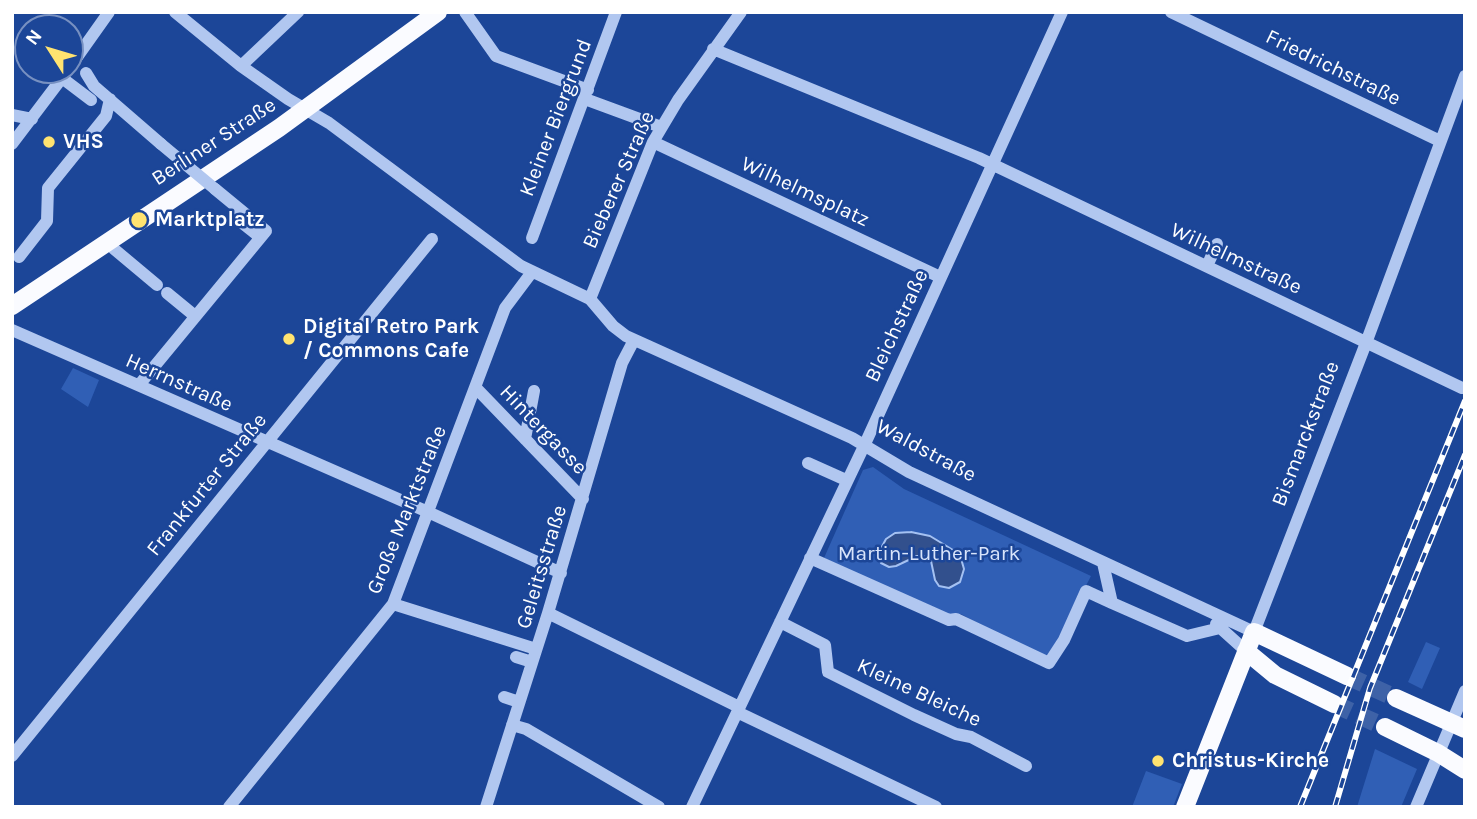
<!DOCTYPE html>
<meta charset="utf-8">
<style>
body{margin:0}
#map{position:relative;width:1477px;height:819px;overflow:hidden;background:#1c4698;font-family:Karla,sans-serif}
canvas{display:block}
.frame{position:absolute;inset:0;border:14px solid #fff;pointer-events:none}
.north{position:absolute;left:14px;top:14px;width:70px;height:70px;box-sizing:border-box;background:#1c4698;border:2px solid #7790c1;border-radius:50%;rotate:307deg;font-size:19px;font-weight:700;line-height:28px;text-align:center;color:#fff}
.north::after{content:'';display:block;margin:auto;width:24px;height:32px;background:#ffe370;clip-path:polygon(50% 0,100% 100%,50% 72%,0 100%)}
</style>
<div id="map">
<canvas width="1477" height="819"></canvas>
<div class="frame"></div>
<div class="north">N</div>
</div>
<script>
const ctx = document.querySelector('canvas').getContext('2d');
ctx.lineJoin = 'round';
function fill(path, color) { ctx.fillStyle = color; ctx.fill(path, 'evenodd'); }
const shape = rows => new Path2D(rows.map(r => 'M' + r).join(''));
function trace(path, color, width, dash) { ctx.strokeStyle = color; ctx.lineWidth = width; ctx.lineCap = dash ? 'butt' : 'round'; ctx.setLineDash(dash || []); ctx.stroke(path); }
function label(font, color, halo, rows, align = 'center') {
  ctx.font = font + ' Karla,sans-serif'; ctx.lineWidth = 5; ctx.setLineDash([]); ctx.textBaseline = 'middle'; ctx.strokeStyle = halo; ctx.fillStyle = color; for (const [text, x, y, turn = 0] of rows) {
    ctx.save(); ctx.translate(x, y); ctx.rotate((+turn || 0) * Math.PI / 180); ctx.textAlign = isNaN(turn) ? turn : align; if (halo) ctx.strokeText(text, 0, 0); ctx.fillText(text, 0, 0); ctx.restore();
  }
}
fill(shape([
 [73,368,99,380,88,407,61,389],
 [873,467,904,489,1091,576,1047,661,961,614,948,617,824,558,863,470],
 [1426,642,1440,648,1422,689,1408,682],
 [1375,749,1417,769,1401,807,1357,807],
 [1146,771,1182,784,1173,807,1132,807]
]), '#305fb5');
const water = shape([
 [911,532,930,536,953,550,962,562,964,569,960,582,949,588,939,586,935,580,931,561,924,556,917,556,896,566,889,567,881,563,879,552,886,539,895,533,911,532]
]);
fill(water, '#32508d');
trace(water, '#a4c1f2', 2);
trace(shape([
 [1347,676,1396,698],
 [1334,704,1385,727]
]), '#3e62a7', 18, [18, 9]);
trace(shape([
 [175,12,241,66,288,99,329,123,521,266,590,299,613,326,626,336,852,438,909,472,1254,632,1366,343,1465,76],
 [465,12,496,56,588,90],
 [1171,12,1440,141],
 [713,49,979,158,1462,388],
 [241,66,298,12],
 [70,67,109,12],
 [86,73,94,86,161,144],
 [62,78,91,100],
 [585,99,661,127],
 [12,115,32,119],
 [653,142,940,277],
 [12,144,68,70],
 [236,218,260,237],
 [532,238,616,12],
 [114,249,157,285],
 [19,257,47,221,48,188,106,116,110,99],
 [1207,266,1217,244],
 [167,293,195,316],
 [590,299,653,142,678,100,741,12],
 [12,330,428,512,561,573],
 [139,385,266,231,215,189],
 [476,388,583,499],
 [525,439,534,391],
 [808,463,846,480],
 [810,558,949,620,956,619,1049,663,1064,640,1086,591,1112,603],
 [1103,563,1112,603,1187,636,1220,628],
 [393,604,536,649],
 [548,613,739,707],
 [780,622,825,645,828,672,914,715,956,734,971,737,1026,766],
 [1216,624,1246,651],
 [516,657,532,662],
 [504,697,519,702],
 [737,712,936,807],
 [512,725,526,729,659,807],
 [12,756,432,239],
 [229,807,393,604,505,308,532,272],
 [486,807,548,613,622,363,634,340],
 [692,807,865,444,1062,12],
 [1416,807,1465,691]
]), '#b1c7f0', 12);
trace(shape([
 [12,306,279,128,438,12],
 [1246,651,1275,675,1334,704],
 [1396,698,1465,729],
 [1385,727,1438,753,1465,770],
 [1185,807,1254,632,1347,676]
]), '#fafbff', 18);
const rail = shape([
 [1300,807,1465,401],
 [1335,807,1370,688,1465,455]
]);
trace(rail, '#fff', 6);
trace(rail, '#1c4698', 3.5, [10]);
trace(shape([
 [161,144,215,189]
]), '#b1c7f0', 12);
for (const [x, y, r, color] of [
 [49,142,7,"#ffe370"],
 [139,220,9,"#ffe370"],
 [289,339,7,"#ffe370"],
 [1158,761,7,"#ffe370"]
]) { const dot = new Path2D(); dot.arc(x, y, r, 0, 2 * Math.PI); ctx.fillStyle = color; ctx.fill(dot); trace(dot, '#1c4698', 2.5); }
label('21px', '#fff', '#1c4698', [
 ["Friedrichstraße",1333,68,26],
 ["Kleiner Biergrund",556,118,-69],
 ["Berliner Straße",214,142,-33],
 ["Bieberer Straße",619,180,-66],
 ["Wilhelmsplatz",805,192,25],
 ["Wilhelmstraße",1236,259,25],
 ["Bleichstraße",897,326,-65],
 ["Herrnstraße",179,383,24],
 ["Hintergasse",543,430,46],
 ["Bismarckstraße",1306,434,-69],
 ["Waldstraße",926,451,28],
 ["Frankfurter Straße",207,485,-51],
 ["Große Marktstraße",407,510,-68],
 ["Geleitsstraße",542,567,-73],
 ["Kleine Bleiche",919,693,25]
]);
label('bold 21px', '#fff', '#1c4698', [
 ["VHS",63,142],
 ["Marktplatz",155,220],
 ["Digital Retro Park",303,327],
 ["/ Commons Cafe",303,351],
 ["Christus-Kirche",1172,761]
], 'left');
label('21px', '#d8e4fb', '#1c4698', [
 ["Martin-Luther-Park",929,554]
]);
</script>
